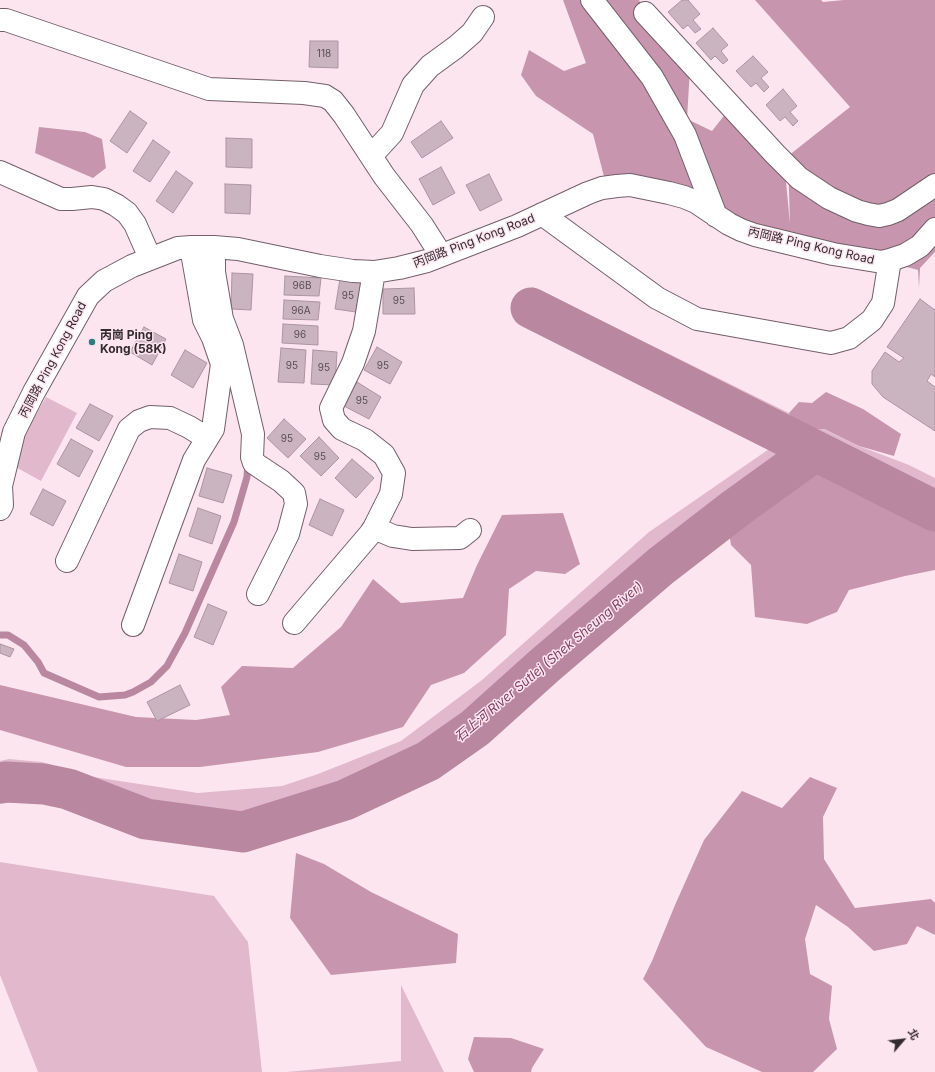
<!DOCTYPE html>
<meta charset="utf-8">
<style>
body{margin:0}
#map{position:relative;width:935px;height:1072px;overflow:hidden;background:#fde5f0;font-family:Inter,"Noto Sans TC",sans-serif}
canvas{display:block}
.north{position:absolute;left:883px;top:1020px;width:40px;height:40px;-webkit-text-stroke:3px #fde5f0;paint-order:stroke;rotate:62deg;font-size:11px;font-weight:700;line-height:16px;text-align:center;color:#332b2f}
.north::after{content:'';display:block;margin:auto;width:14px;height:18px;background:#332b2f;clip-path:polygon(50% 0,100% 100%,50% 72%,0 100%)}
</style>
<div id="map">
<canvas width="935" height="1072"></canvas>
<div class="north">北</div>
</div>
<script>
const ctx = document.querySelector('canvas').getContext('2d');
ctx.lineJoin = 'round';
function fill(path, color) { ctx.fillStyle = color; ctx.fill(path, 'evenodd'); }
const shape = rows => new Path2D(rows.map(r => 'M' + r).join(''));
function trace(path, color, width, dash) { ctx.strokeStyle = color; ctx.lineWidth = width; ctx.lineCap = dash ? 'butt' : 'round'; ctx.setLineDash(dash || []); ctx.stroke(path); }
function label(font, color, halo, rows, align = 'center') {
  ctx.font = font + ' Inter,"Noto Sans TC",sans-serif'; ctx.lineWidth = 3; ctx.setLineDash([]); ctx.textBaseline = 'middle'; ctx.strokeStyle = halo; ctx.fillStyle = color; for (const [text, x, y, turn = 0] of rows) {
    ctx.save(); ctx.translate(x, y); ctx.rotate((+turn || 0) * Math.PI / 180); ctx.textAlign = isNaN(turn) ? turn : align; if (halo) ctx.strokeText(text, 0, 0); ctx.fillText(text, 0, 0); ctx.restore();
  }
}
fill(shape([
 [533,287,789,413,792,429,819,427,859,446,909,465,935,478,935,513,846,476,832,469,815,468,705,551,551,676,458,756,370,803,320,822,248,840,144,826,94,807,27,800,0,804,0,761,9,759,42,762,87,776,198,793,282,786,318,774,401,741,482,680,649,532,772,447,523,319],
 [46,397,77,413,41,481,12,465,31,423],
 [0,862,214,896,248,942,262,1072,38,1072,0,975],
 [401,985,444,1072,287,1072,401,1061]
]), '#e2b8cc');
fill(shape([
 [563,0,639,0,645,13,690,68,687,119,712,131,730,108,784,161,790,224,788,156,850,107,755,0,821,0,823,2,844,0,935,0,935,252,920,268,919,288,918,270,855,253,707,211,697,192,608,192,593,134,536,96,521,75,529,50,564,71,586,63],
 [39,127,85,132,102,139,106,168,93,178,35,153],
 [826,392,863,409,901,434,894,456,859,446,824,429,792,429,789,413,799,402,812,403],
 [815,468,832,469,841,477,846,476,852,469,935,511,935,570,905,576,849,590,837,612,807,624,755,617,751,565,731,545,729,532],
 [563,513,580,564,565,574,536,571,509,589,506,635,464,673,431,685,403,727,318,752,200,767,126,767,0,730,0,685,136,717,196,720,230,715,221,687,242,666,293,668,341,627,373,579,401,603,463,598,477,565,502,515],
 [810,777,837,788,823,817,824,859,855,908,931,899,935,903,935,935,917,926,907,944,874,951,848,927,816,905,805,939,810,974,832,986,829,1019,837,1049,813,1072,762,1072,706,1047,643,979,652,961,675,905,704,840,742,791,782,808],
 [296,853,324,864,371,892,458,934,456,963,331,975,290,918],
 [474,1037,511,1038,544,1049,532,1068,531,1072,474,1072,468,1059]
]), '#c795ae');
trace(shape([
 [0,635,8,635,24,645,38,662,44,673,99,697,125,695,133,692,151,682,167,666,185,633,234,522,247,477,248,463]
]), '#b987a0', 7);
trace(shape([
 [531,308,935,511],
 [0,783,6,782,44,784,68,789,146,819,243,832,345,800,428,761,475,728,544,666,661,566,736,508,815,451]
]), '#b987a0', 41);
const building = shape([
 [682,0,688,0,700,14,693,20,701,29,695,33,688,25,683,29,668,12,682,0],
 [713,28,728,45,721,51,728,60,723,64,715,56,711,60,696,43,713,28],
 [310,41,338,41,338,68,309,67,310,41],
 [753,56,768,72,761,78,769,87,764,92,756,83,751,87,736,71,753,56],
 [783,89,797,106,790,112,798,121,793,126,785,117,780,121,766,105,783,89],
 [130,111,147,123,127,153,110,141,130,111],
 [441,121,453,138,422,158,411,142,441,121],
 [226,138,252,139,252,168,226,167,226,138],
 [153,140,170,152,150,182,133,171,153,140],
 [441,167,455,193,433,205,419,179,441,167],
 [176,171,193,183,173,213,156,201,176,171],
 [489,174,502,200,480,211,466,185,489,174],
 [225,184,251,185,250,214,225,213,225,184],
 [232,273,253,274,251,310,231,309,232,273],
 [285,276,321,278,319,296,284,295,285,276],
 [340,279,361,283,356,312,335,309,340,279],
 [414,288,415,314,383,314,383,289,414,288],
 [920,299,935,310,935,377,931,374,927,381,935,387,935,431,883,397,872,384,872,371,885,352,899,362,904,358,887,347,920,299],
 [284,300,320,302,318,320,283,319,284,300],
 [283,324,318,326,318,345,282,343,283,324],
 [144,327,166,339,152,365,130,352,144,327],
 [377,347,402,362,390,384,364,370,377,347],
 [281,348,306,350,304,383,278,382,281,348],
 [185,350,207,363,193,388,171,375,185,350],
 [313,350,337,352,335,385,311,384,313,350],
 [357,382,381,397,369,419,342,405,357,382],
 [90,404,113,416,99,441,76,428,90,404],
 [284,419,306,439,288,458,267,438,284,419],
 [319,437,339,458,321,476,300,456,319,437],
 [71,439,93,451,79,477,57,464,71,439],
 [352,459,374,478,356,498,335,478,352,459],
 [207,468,232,475,223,503,199,496,207,468],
 [43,489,66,501,53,526,30,514,43,489],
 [320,499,344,510,332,536,309,525,320,499],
 [198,508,221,516,212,544,189,536,198,508],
 [179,554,202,562,193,591,169,583,179,554],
 [208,604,227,612,213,645,194,637,208,604],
 [0,644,14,649,10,657,0,653,0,644],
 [180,685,190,705,157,721,147,702,180,685]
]);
fill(building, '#cab4bf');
trace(building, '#ab95a0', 1);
const minor = shape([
 [592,0,652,77,685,135,716,216],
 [645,13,775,154,799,178,829,198,857,211,868,214,879,216,888,214,898,210,935,185],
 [0,20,6,20,209,89,304,93,325,96,333,101,344,115,384,176,422,225,441,255],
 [371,156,392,133,413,85,430,66,456,47,472,33,483,17],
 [0,172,61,199,72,199,92,197,104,199,116,205,127,213,135,224,150,258],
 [542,214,657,298,697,319,831,343,849,338,872,320,883,303,890,260],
 [214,247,214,272,222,319,232,345,253,434,252,457,254,463,281,481,294,493,296,504,288,534,258,594],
 [0,509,2,505,1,486,14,432,34,392,88,296,104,281,132,266,178,248,191,247,214,247,238,249,320,266,353,271,374,272,399,268,427,261,517,226,588,193,602,188,617,186,630,185,669,193,684,197,696,202,729,224,741,230,755,235,833,254,882,262,890,260,905,255,920,246,935,229],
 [374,528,393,536,412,539,460,538,470,530],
 [67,561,129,429,139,421,150,417,170,418,189,427,207,438],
 [294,623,370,534,374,528,391,494,394,473,384,455,365,440,342,429,334,420,331,408,353,363,364,331,374,272],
 [133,625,194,460,213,429,222,364,213,338,204,320,191,247]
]);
trace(minor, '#735f69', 24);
trace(minor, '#fff', 22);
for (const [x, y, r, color] of [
 [92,342,4,"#327b7d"]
]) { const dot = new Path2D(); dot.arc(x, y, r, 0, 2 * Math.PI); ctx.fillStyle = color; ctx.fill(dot); trace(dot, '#fde5f0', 1.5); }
label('10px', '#594d53', null, [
 ["118",324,54],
 ["96B",302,286],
 ["95",348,296],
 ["95",399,301],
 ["96A",301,311],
 ["96",300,335],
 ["95",292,366],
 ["95",383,366],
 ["95",324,368],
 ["95",362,401],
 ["95",287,439],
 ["95",320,457]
]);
label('12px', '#332b2f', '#fde5f0', [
 ["丙岡路 Ping Kong Road",474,241,-21],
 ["丙岡路 Ping Kong Road",811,246,13],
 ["丙岡路 Ping Kong Road",53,360,-62]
]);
label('bold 12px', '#332b2f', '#fde5f0', [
 ["丙崗 Ping",100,335],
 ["Kong (58K)",100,349]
], 'left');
label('italic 13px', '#7f3f62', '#fde5f0', [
 ["石上河 River Sutlej (Shek Sheung River)",549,662,-40]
]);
</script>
